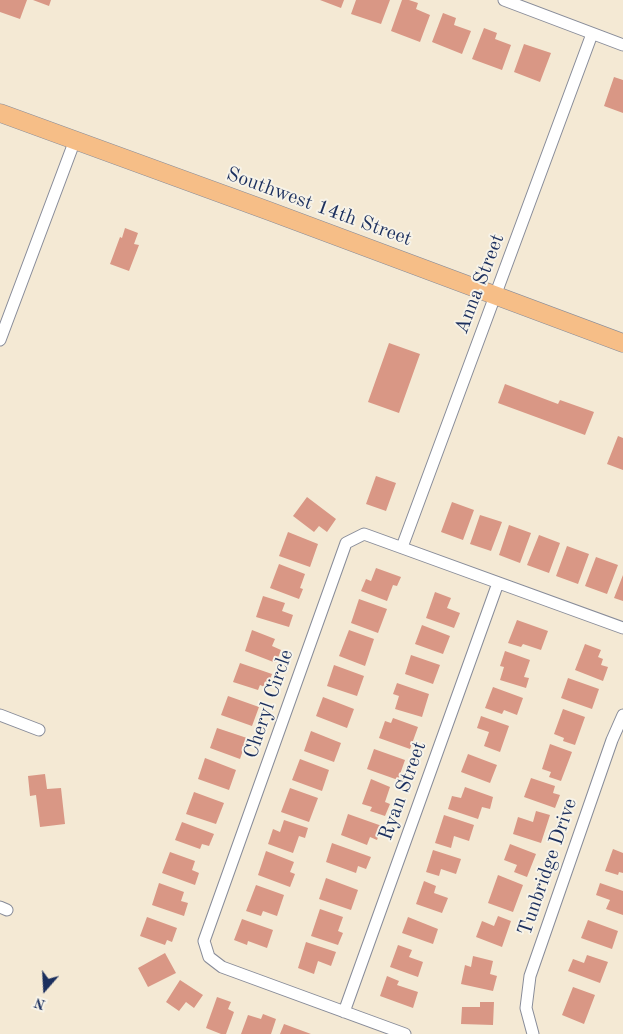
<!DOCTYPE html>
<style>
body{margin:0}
#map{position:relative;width:623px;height:1034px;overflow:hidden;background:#f4e9d4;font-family:"Old Standard TT",serif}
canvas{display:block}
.north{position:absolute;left:20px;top:964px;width:50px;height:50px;-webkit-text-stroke:4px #f7f3e8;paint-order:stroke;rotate:199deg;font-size:14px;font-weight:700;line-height:20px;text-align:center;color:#1b2f5e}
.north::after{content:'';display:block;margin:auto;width:18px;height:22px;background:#1b2f5e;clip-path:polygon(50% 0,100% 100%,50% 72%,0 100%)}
</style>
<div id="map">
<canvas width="623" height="1034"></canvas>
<div class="north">N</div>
</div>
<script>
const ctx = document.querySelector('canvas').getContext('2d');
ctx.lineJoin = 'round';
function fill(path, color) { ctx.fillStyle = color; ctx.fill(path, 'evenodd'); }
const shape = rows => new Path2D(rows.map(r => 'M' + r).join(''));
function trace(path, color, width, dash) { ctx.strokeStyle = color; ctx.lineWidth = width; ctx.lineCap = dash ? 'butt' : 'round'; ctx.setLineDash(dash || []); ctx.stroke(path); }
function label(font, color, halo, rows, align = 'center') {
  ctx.font = font + ' "Old Standard TT",serif'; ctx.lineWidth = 4; ctx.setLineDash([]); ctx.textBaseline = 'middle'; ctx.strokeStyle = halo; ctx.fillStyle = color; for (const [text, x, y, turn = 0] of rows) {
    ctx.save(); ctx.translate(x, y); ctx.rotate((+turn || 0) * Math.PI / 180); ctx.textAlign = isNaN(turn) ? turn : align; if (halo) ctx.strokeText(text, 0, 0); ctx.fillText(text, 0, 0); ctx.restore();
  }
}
fill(shape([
 [0,0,27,0,20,19,0,12],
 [33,0,51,0,49,6],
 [320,0,344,0,341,8],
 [356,0,390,0,381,24,351,14],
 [402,0,409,0,418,3,416,9,430,15,420,42,391,31],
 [443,13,456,18,454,25,471,31,462,54,432,42],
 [484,28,497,33,495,39,511,45,502,70,472,59],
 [524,44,551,53,540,82,514,72],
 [614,77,623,80,623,113,604,106],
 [125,228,138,233,134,244,139,245,129,271,110,264,120,237,122,238],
 [389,343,420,354,399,413,368,402],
 [505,384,558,404,560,400,594,412,585,435,498,403],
 [618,436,623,438,623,470,607,464],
 [376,476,396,483,386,511,366,504],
 [307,497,336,519,327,532,319,526,314,532,293,516],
 [452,502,474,510,463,540,441,532],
 [480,515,502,522,491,551,470,544],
 [509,525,531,533,520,563,499,555],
 [288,532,318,544,310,567,279,556],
 [539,535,560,543,549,573,527,565],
 [567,546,589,554,578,584,556,576],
 [596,557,618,565,607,594,585,586],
 [279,564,305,574,300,588,303,589,299,599,270,588],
 [376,568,401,577,397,586,393,585,387,601,361,591,366,579,371,581],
 [623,575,623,601,614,598],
 [435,592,451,598,447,608,460,613,454,628,426,618],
 [263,596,285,603,282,611,293,615,289,627,256,617],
 [359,599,387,609,378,633,351,623],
 [517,620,548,631,541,650,523,644,521,647,508,643],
 [422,625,450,636,443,654,415,644],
 [252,630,275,639,272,646,281,650,276,663,245,651],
 [349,630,374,639,365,666,339,656],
 [585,644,601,650,598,657,603,659,601,665,608,667,603,681,575,670],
 [505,651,530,660,524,677,529,678,526,688,500,680,504,667,500,666],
 [411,655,440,665,433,684,405,674],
 [240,663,272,674,267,688,260,685,258,690,233,682],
 [334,665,364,676,357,696,327,686],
 [568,678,599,689,592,709,561,698],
 [397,683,429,694,422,717,395,709,399,696,393,694],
 [493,687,523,698,517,715,504,710,502,714,485,708],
 [228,696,259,707,252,726,221,715],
 [323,697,354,709,347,728,316,716],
 [563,709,585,717,575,745,563,741,564,738,554,734],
 [481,716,509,726,500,752,484,746,489,732,477,728],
 [393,718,418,727,410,749,379,738,385,721,391,723],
 [217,728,247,738,240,759,210,748],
 [311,731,341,743,334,762,304,751],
 [550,744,572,752,561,781,549,777,551,772,542,769],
 [374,749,405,760,398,780,367,769],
 [468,754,497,765,490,783,461,772],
 [205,758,236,770,229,790,198,779],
 [300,759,329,770,322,791,292,780],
 [45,774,47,789,61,788,65,824,40,827,36,795,30,796,28,776],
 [531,778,555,786,553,793,560,795,555,808,524,797],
 [371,779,390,787,385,802,390,804,385,816,370,811,372,807,362,804],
 [465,787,493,797,490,809,482,807,478,819,448,809,452,796,461,798],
 [290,788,318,798,309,822,281,812],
 [194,792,224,803,216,824,186,814],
 [536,811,550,815,541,843,513,834,518,817,533,822],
 [348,814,382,826,377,840,370,837,367,845,341,835],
 [444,815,474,825,469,841,454,836,451,848,435,843],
 [284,820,308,828,305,838,299,836,293,853,268,844,273,829,280,832],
 [182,822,214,834,209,846,202,844,200,849,175,840],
 [332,843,371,857,366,869,358,866,356,873,326,862],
 [510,844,536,854,527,877,514,872,517,865,504,860],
 [613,849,623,853,623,873,619,872,618,875,605,871],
 [433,850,461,859,456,874,441,869,439,876,426,872],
 [266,851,294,862,290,872,295,874,290,887,258,875],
 [170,852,195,861,192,870,199,873,195,885,162,873],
 [498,875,523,885,513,912,488,903],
 [326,878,358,890,351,910,319,899],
 [424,881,436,886,434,893,448,898,442,913,416,904],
 [159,883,184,892,181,901,188,903,184,916,152,905],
 [600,883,623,891,623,915,606,909,610,900,596,895],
 [256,885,284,895,277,916,263,911,261,916,246,911],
 [320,909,343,917,338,931,343,933,338,945,311,936],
 [498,916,511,921,502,947,476,937,482,921,494,926],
 [147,917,177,928,172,942,167,940,165,945,140,936],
 [408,917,438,929,433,944,402,933],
 [242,919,273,930,267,948,248,941,247,945,234,940],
 [588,920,618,931,612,949,581,938],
 [306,942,336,952,331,966,318,961,314,974,298,968],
 [398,945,412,950,409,957,423,962,418,977,390,967],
 [165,953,176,973,148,987,138,968],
 [587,955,608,962,600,983,568,971,573,959,584,963],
 [473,956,493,961,490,974,497,976,493,991,461,984,465,965,471,967],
 [387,976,399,981,397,985,418,992,413,1008,380,996],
 [180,980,203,995,194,1008,186,1002,179,1011,166,1002],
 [573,987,595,995,584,1024,562,1015],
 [217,997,231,1002,228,1009,234,1012,226,1034,221,1034,206,1028],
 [480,1002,494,1002,493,1025,461,1024,462,1007,480,1007],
 [263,1014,276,1019,271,1034,241,1034,248,1015,261,1019],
 [284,1024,311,1034,280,1034]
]), '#d99785');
const street = shape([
 [504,0,623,45],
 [0,340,75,140],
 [402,547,592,34],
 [0,715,39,730],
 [0,907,7,910],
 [344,1012,498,583],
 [405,1034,222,967,209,957,204,941,346,543,364,534,623,628],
 [533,1034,526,1008,530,976,612,740,623,715]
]);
const primary = shape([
 [0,113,269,211,623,343]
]);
trace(street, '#888c99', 13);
trace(primary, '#888c99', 19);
trace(street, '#fff', 11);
trace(primary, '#f6be87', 18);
label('20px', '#1b2f5e', '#f7f3e8', [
 ["Southwest 14th Street",319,207,20],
 ["Anna Street",480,284,-69],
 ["Cheryl Circle",269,704,-71],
 ["Ryan Street",403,791,-70],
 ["Tunbridge Drive",548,867,-71]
]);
</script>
